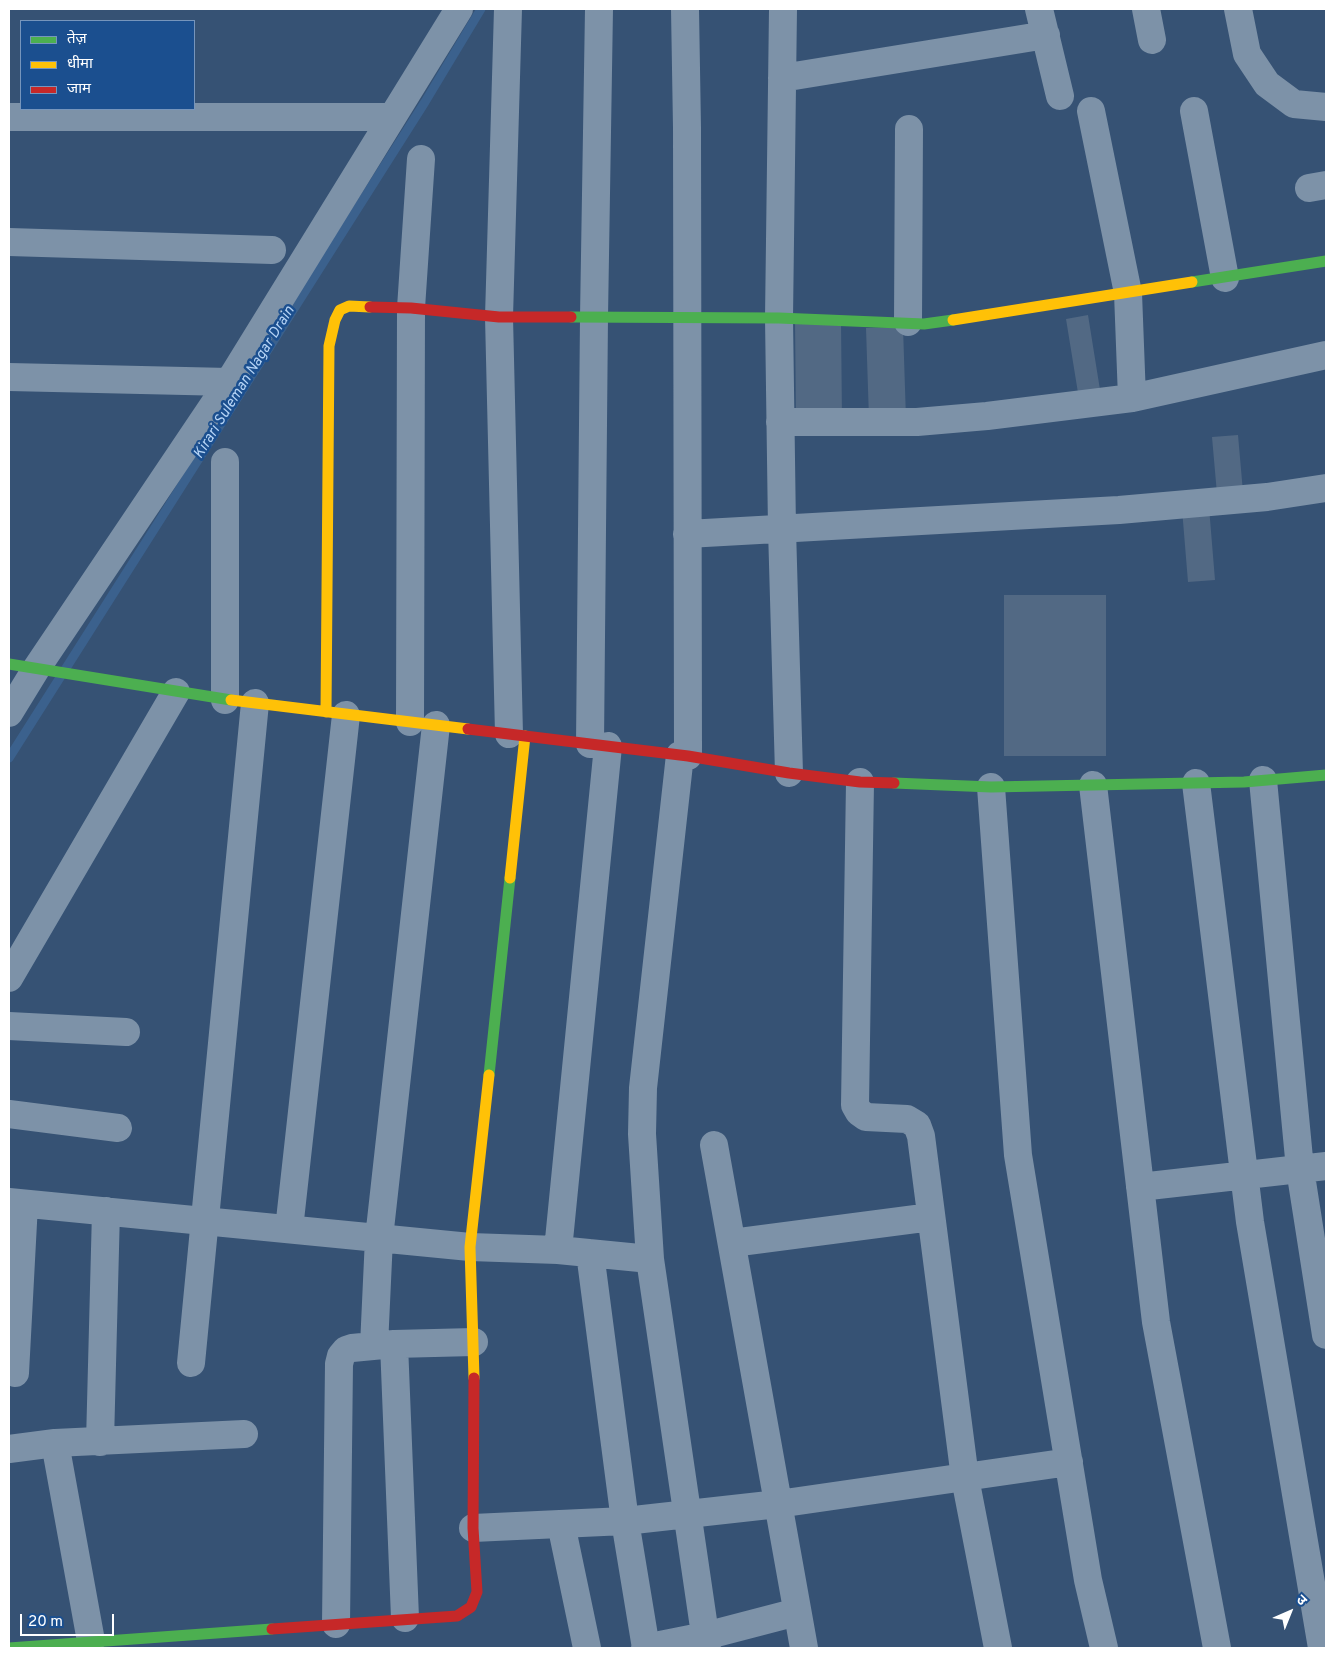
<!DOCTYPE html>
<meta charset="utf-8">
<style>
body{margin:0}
#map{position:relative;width:1335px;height:1657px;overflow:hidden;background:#365274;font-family:Overpass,"Noto Sans Devanagari",sans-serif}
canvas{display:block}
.frame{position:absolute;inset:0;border:10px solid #fff;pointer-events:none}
.legend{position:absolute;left:20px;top:20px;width:175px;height:90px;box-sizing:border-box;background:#1b4f8f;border:1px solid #7695bc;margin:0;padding:6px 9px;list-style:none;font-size:15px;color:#fff}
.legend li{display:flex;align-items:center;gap:10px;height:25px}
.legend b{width:25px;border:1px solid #7695bc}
.north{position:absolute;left:1265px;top:1587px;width:50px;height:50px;-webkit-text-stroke:4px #1b4f8f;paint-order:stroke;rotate:44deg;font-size:14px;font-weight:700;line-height:20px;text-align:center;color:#fff}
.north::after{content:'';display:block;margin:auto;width:18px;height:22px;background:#fff;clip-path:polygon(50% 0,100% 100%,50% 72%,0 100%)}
.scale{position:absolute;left:20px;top:1614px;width:94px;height:22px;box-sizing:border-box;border:2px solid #fff;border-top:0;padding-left:6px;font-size:15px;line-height:18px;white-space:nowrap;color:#fff;-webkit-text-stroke:4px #1b4f8f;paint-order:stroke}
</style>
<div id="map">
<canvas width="1335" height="1657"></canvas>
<div class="frame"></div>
<ul class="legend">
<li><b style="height:6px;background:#4caf50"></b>तेज़</li>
<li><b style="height:6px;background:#ffc107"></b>धीमा</li>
<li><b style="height:6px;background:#c62828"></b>जाम</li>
</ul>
<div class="north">उ</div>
<div class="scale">20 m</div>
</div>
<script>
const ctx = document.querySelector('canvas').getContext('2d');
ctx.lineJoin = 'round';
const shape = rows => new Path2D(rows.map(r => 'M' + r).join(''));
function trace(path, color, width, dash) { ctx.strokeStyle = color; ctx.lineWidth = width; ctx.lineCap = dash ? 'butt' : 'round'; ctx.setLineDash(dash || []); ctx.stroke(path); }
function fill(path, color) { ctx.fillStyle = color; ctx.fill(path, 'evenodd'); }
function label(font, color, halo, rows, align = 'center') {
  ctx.font = font + ' Overpass,sans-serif'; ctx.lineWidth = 5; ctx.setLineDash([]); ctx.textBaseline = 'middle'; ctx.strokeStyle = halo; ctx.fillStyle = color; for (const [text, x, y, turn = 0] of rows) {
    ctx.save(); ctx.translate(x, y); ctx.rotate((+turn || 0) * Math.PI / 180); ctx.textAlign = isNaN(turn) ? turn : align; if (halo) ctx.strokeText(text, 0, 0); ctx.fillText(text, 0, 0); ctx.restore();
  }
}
trace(shape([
 [9,758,425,102,481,9]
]), '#3b618d', 9);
fill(shape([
 [1088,315,1101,396,1079,399,1066,319],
 [795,321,841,321,842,420,796,420],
 [903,327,906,419,869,419,866,328],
 [1238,435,1243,492,1217,494,1212,437],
 [1209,507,1215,580,1188,582,1182,509],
 [1004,595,1106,595,1106,756,1004,756]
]), '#526984');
trace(shape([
 [508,9,499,317,509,734],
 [685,9,687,128,688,756],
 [783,9,779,318,782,529,789,773],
 [1039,9,1060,96],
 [1146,9,1152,40],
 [1238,9,1247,54,1267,84,1294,104,1326,107],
 [782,78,1046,35],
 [1091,111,1128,293,1132,398],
 [1194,111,1225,278],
 [9,117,392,117],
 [1309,188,1326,185],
 [9,242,272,250],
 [908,322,909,129],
 [9,377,229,382],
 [780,422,917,422,987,416,1132,398,1326,355],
 [225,462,225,700],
 [687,534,1119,510,1267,497,1326,488],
 [9,713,36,669,229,382,459,9],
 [410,722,411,308,421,159],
 [590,744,594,317,599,9],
 [680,755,643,1088,642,1134,650,1259,707,1648],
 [1263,780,1300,1169,1326,1335],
 [860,782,855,1105,859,1112,866,1117,907,1119,917,1125,921,1136,965,1478,998,1648],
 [1196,783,1250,1222,1322,1648],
 [1093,785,1156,1322,1217,1648],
 [991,787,1018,1155,1088,1580,1104,1648],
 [9,978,176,692],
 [9,1026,126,1032],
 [9,1114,118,1128],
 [714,1145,804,1648],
 [1140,1187,1326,1166],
 [9,1202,470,1247,558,1250,650,1259],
 [289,1229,346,715],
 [732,1243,931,1217],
 [558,1250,608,746],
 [590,1253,625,1521,646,1648],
 [394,1344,405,1618],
 [374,1346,379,1238,436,725],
 [191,1363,255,703],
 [15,1373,24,1204],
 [100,1442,106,1211],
 [55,1443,91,1641],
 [9,1449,55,1443,244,1434],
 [561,1524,587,1648],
 [473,1528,625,1521,778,1504,1069,1462],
 [336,1624,339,1364,341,1356,346,1350,352,1348,394,1344,474,1342],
 [645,1648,705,1636,797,1612]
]), '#7d92a8', 28);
trace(shape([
 [1192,282,1326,261],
 [571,317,779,318,924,324,953,320],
 [9,664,231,700],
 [894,783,991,787,1244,782,1326,775],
 [489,1075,510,878],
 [9,1648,272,1629]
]), '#4caf50', 11);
trace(shape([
 [953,320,1192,282],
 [231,700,468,729],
 [326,712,329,346,335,320,340,310,349,306,370,307],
 [510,878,525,736],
 [474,1378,470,1247,489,1075]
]), '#ffc107', 11);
trace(shape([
 [370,307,411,308,499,317,571,317],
 [468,729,688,756,789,773,860,782,894,783],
 [272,1629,457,1616,471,1607,477,1592,473,1528,474,1378]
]), '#c62828', 11);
label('italic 15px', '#b5d3f5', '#1b4f8f', [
 ["Kirari Suleman Nagar Drain",245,383,-58]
]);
</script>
